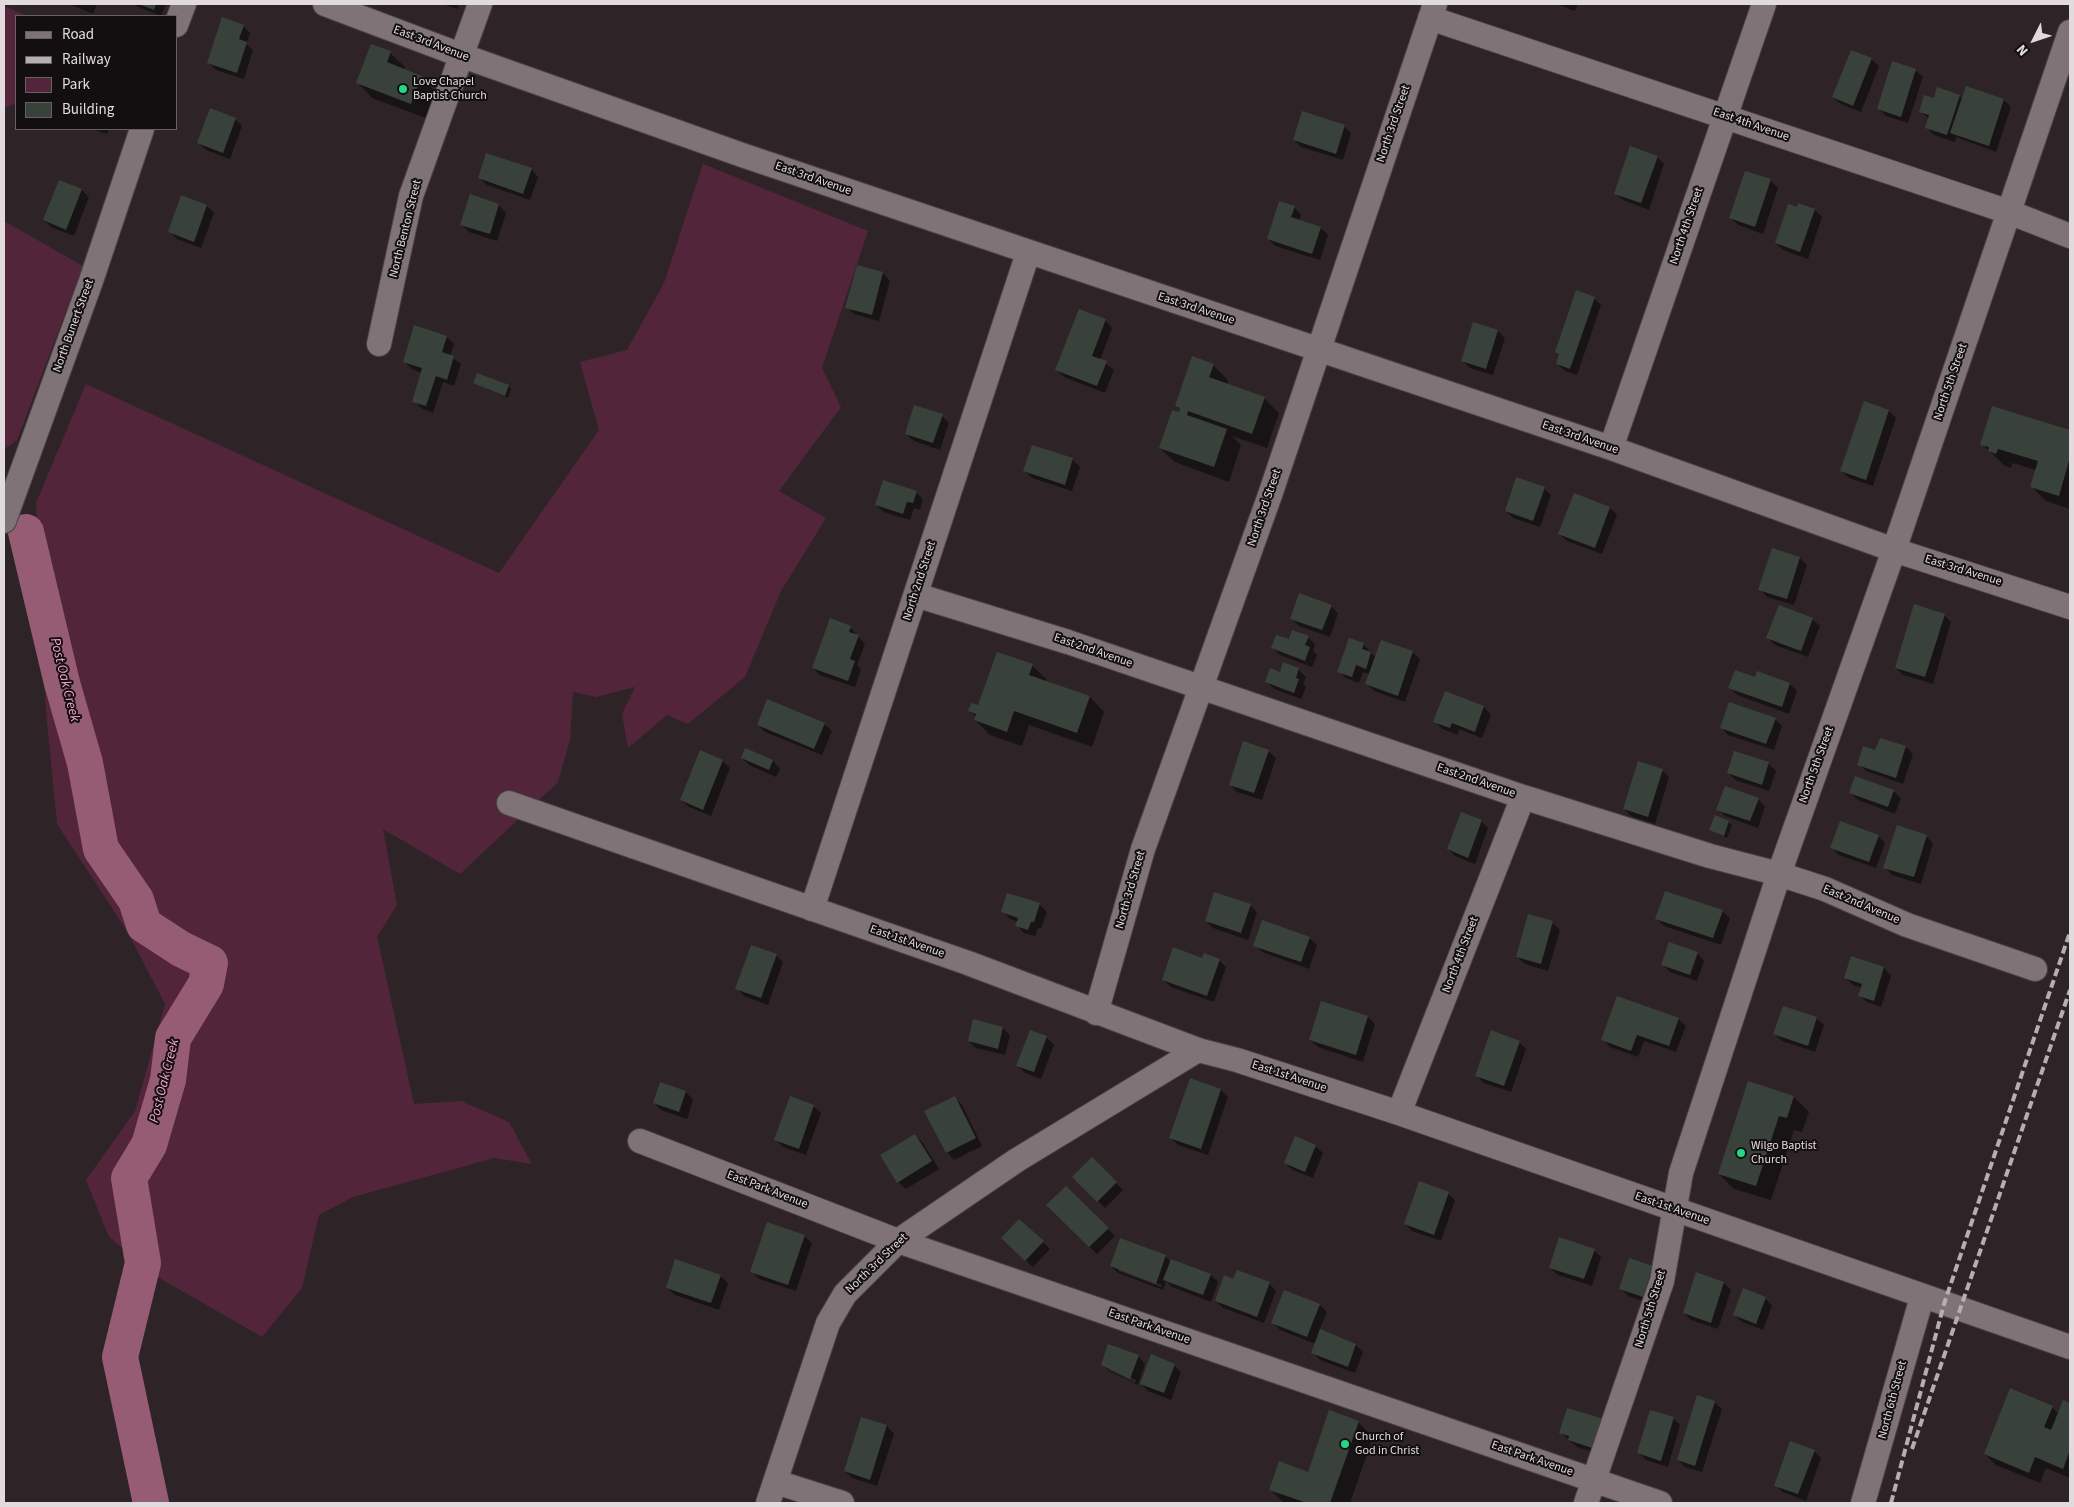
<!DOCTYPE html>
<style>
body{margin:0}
#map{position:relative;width:2074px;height:1507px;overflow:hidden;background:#2e2428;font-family:"Source Sans 3",sans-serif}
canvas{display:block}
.frame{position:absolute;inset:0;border:5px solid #e2dbde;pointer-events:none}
.legend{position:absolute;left:15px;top:15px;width:162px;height:115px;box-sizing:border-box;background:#130f11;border:1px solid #666163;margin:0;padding:6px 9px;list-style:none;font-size:15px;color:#e2dbde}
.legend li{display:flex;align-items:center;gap:10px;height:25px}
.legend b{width:25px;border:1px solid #666163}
.north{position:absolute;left:2009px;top:15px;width:50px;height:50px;-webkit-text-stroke:4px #130f11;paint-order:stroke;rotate:229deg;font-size:14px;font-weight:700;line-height:20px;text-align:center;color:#e2dbde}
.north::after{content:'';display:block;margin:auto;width:18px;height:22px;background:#e2dbde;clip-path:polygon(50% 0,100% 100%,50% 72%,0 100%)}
</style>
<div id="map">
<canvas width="2074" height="1507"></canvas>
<div class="frame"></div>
<ul class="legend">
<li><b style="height:6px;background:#7f7378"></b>Road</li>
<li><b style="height:6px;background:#b6aeb1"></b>Railway</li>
<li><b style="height:14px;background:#53253a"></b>Park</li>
<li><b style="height:14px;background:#38423b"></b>Building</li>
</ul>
<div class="north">N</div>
</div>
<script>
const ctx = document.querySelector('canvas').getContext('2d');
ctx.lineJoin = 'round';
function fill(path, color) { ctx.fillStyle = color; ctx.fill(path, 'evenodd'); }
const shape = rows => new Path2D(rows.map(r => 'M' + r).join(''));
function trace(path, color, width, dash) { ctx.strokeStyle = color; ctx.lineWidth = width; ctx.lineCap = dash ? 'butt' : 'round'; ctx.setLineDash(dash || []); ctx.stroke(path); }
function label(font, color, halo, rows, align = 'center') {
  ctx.font = font + ' "Source Sans 3",sans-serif'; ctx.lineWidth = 4; ctx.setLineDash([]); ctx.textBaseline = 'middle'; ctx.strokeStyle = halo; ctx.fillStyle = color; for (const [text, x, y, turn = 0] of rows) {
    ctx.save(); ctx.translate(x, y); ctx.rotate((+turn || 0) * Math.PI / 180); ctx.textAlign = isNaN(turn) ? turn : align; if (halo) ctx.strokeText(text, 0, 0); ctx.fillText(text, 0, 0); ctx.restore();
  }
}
fill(shape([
 [4,6,27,16,16,16,16,103,4,108],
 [703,164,868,231,822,368,841,407,779,491,826,518,781,591,745,677,688,724,667,715,628,748,622,714,635,687,596,697,573,692,570,740,558,782,460,874,383,829,397,905,377,937,414,1104,461,1101,509,1122,532,1164,494,1158,353,1197,319,1215,302,1288,262,1337,156,1276,109,1237,86,1180,135,1111,165,1004,127,931,57,824,46,711,36,503,86,384,499,573,599,430,580,362,627,350,664,283],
 [4,221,83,266,17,440,4,449]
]), '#53253a');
fill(shape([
 [69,4,97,4,93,14],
 [131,4,166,4,161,16],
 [442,4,459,4,457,9],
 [1557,4,1578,4,1575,11],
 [243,26,250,33,246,44,253,50,244,79,216,70,209,63],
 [390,53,405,67,404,70,421,77,436,92,426,118,372,98,358,83],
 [1871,59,1879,66,1861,112,1841,104,1833,97],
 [1915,70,1923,77,1908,123,1886,116,1879,109],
 [1967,88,2004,100,2011,107,1996,152,1956,137,1955,142,1934,135,1927,128,1929,119,1920,111,1935,100,1959,96,1963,99],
 [235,119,242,126,230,159,206,150,199,143],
 [1344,126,1351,133,1343,160,1301,147,1294,140],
 [92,129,109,129,107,134],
 [1657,157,1664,164,1649,210,1623,200,1615,193],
 [531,169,538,177,530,200,487,185,479,178],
 [1770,180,1778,188,1763,234,1738,225,1731,218],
 [59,181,82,190,89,197,74,236,51,227,44,220],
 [499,205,506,213,497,241,469,232,461,224],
 [1799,205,1815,210,1822,217,1808,259,1783,250,1776,243],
 [207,206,214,213,201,248,177,239,170,232],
 [1294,207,1301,215,1299,221,1321,228,1328,235,1320,260,1275,246,1268,239],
 [883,273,890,281,879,321,854,314,847,307],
 [1594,298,1601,305,1577,375,1565,371,1557,364],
 [1105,320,1112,328,1100,360,1114,370,1105,393,1064,377,1057,370],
 [1474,324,1498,331,1505,338,1493,375,1470,368,1462,360],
 [447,337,454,344,450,356,461,364,454,386,443,382,433,413,421,408,414,401,422,373,412,369,405,362],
 [1213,365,1228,380,1227,385,1264,398,1279,413,1267,448,1232,436,1241,445,1229,482,1175,462,1160,448,1180,414,1181,410,1176,406],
 [475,383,508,386,511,389,508,398],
 [1993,407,2070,431,2070,509,2046,501,2031,486,2036,470,2012,463,2011,468,2005,466,1982,444],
 [1889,411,1896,418,1873,486,1849,478,1842,471],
 [942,416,949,423,940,450,914,441,906,434],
 [1032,447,1073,460,1080,467,1072,491,1032,478,1025,471],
 [1544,488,1551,495,1540,527,1513,518,1506,511],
 [916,492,923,499,920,510,914,508,910,520,884,512,876,505],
 [1575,494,1610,508,1617,515,1602,554,1567,541,1560,534],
 [1800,558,1807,565,1794,605,1767,597,1760,589],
 [1331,606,1338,613,1330,637,1299,626,1292,619],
 [1944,615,1951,622,1933,684,1903,675,1896,668],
 [1812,619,1820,626,1808,657,1775,645,1768,638],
 [850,627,865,644,857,665,861,669,855,687,820,675,813,668],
 [1308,637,1315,644,1313,651,1317,655,1312,667,1280,655,1273,648,1289,641],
 [1363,644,1376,658,1412,652,1420,659,1405,702,1374,691,1367,684,1370,674,1363,672,1359,683,1346,678,1338,671],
 [1032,665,1047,680,1046,682,1090,697,1104,712,1092,747,1029,725,1022,746,990,735,975,720,976,717,969,711,979,707],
 [1298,669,1306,677,1303,684,1306,687,1301,699,1274,689,1267,682,1280,674],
 [1756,679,1790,684,1797,691,1789,714,1737,695,1730,687],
 [1446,693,1484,707,1491,715,1482,738,1459,729,1458,735,1442,729,1435,721],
 [1775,719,1782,726,1774,750,1728,735,1721,727],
 [824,724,832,731,822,755,765,732,758,725],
 [1906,747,1913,754,1903,784,1866,771,1859,764],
 [745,750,773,761,780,769,776,777,749,765,742,758],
 [1268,751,1276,758,1262,800,1237,792,1230,784],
 [700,752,723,761,730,768,711,816,689,807,681,800],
 [1735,752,1769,764,1776,771,1769,791,1735,780,1728,772],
 [1662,770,1669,777,1655,824,1631,816,1624,809],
 [1893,791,1901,798,1895,814,1858,800,1850,792],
 [1758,799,1765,806,1758,828,1725,816,1718,809],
 [1481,821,1488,828,1475,864,1455,856,1448,849],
 [1728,822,1732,825,1727,838,1710,830],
 [1878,836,1885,843,1876,868,1839,855,1832,848],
 [1926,836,1933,843,1921,884,1892,875,1885,867],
 [1039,904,1047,912,1041,929,1038,928,1035,936,1024,933,1017,925,1018,922,1010,919,1003,912],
 [1250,905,1257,912,1248,940,1213,928,1206,921],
 [1722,911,1730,918,1721,945,1664,926,1657,919],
 [1552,922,1560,930,1548,971,1525,964,1517,957],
 [1309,938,1317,945,1309,969,1262,952,1255,945],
 [1697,953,1704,961,1697,981,1670,972,1663,965],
 [776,955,783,962,768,1005,744,996,737,988],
 [1852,958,1884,968,1891,976,1881,1007,1867,1002,1859,995,1862,988,1853,985,1846,978],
 [1203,959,1219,960,1226,967,1214,1002,1171,987,1163,980],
 [1368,1017,1375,1024,1363,1062,1318,1047,1310,1040],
 [1816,1018,1824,1025,1815,1052,1782,1041,1775,1034],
 [1678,1019,1686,1026,1676,1052,1644,1041,1638,1057,1610,1047,1603,1040],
 [974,1021,1003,1028,1010,1035,1005,1055,976,1048,969,1041],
 [1046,1037,1054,1045,1041,1079,1025,1073,1017,1065],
 [1519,1042,1526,1049,1511,1092,1484,1083,1476,1075],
 [1190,1080,1221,1090,1228,1097,1208,1155,1178,1145,1171,1138],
 [660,1084,686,1092,693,1100,687,1119,661,1110,654,1103],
 [954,1097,962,1105,982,1146,954,1160,947,1152],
 [1794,1097,1809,1112,1802,1132,1794,1130,1771,1200,1734,1189,1719,1174],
 [813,1106,821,1113,806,1155,783,1147,776,1140],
 [915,1135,922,1142,939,1169,906,1189,898,1182],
 [1315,1146,1323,1153,1313,1178,1293,1170,1285,1163],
 [1092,1159,1123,1190,1105,1208,1074,1177],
 [1066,1187,1115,1236,1097,1254,1048,1205],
 [1448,1193,1455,1200,1441,1241,1412,1231,1405,1224],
 [804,1236,812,1243,796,1291,759,1279,752,1272],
 [1043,1242,1050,1249,1033,1267,1009,1245],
 [1594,1250,1601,1257,1592,1286,1558,1275,1550,1268],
 [1165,1256,1171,1262,1211,1275,1218,1282,1211,1302,1172,1287,1166,1281,1163,1290,1118,1273,1111,1266],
 [1118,1268,1162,1285,1161,1287,1118,1271],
 [1652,1268,1650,1303,1628,1296,1621,1289],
 [1697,1274,1724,1283,1731,1290,1718,1329,1691,1320,1684,1313],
 [720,1276,728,1283,719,1310,675,1295,667,1288],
 [1234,1280,1269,1283,1276,1291,1264,1323,1223,1308,1216,1301],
 [1765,1298,1772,1306,1763,1330,1742,1322,1734,1315],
 [1320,1305,1327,1312,1319,1331,1356,1345,1363,1352,1355,1373,1320,1360,1313,1352,1316,1344,1280,1330,1273,1322],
 [1138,1356,1145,1364,1138,1385,1109,1371,1102,1364],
 [1109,1367,1136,1380,1135,1383,1109,1370],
 [1174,1365,1181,1372,1171,1400,1148,1391,1141,1384],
 [1714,1402,1722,1409,1702,1472,1685,1467,1678,1460],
 [2064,1402,2070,1405,2070,1478,2046,1468,2040,1483,1996,1465,1985,1454,2052,1407,2059,1414],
 [1567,1409,1602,1455,1577,1447,1560,1432],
 [862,1418,887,1426,894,1434,877,1486,852,1478,845,1471],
 [1673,1418,1680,1425,1668,1467,1646,1460,1639,1453],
 [1358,1422,1373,1437,1350,1503,1284,1503,1270,1489,1309,1473],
 [1814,1451,1821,1458,1806,1501,1783,1492,1775,1485]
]), '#0007');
trace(shape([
 [26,532,62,683,85,763,101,849,136,900,144,925,181,949,210,963,206,984,173,1038,168,1080,149,1145,129,1178,143,1263,120,1357,151,1503]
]), '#955c74', 36);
fill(shape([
 [139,4,156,4,154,10],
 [222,17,244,25,239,39,247,42,237,73,207,63],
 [371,44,391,51,387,62,422,76,411,104,356,83],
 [1851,50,1872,58,1853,106,1832,97],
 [1892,61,1916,69,1901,117,1877,109],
 [1966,86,2004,99,1989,146,1950,133],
 [1937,87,1960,95,1947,135,1925,128,1929,115,1919,112,1924,95,1934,98],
 [210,108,236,118,223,153,197,143],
 [1302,111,1345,125,1336,154,1293,140],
 [1630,146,1658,156,1641,203,1614,194],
 [486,153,532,168,523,194,478,178],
 [1745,171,1771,179,1755,227,1729,218],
 [59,180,82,189,66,230,43,220],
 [470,194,499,204,490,234,460,225],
 [181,195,207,205,194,242,168,232],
 [1279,201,1295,206,1291,217,1321,227,1312,254,1267,239],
 [1798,203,1815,209,1800,252,1775,243,1788,204,1797,207],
 [857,265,883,272,872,315,845,308],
 [1576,290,1595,297,1570,369,1556,364,1559,354,1555,352],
 [1079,309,1106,319,1092,356,1107,361,1097,386,1055,370],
 [1473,322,1498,330,1486,369,1461,361],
 [414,325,447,336,442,352,454,356,447,380,436,376,426,406,412,402,422,368,403,362],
 [1192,356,1214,364,1209,377,1265,397,1252,434,1188,411,1187,415,1227,429,1214,467,1159,448,1172,410,1179,412,1180,408,1175,406],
 [477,373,509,385,505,396,473,383],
 [1864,401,1889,410,1866,480,1840,471],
 [914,405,943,414,933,443,905,434],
 [1992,406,2070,430,2070,457,2059,496,2030,487,2038,461,1998,449,1996,454,1988,451,1989,447,1980,445],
 [1032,445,1073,458,1065,485,1023,471],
 [1516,477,1545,487,1533,521,1505,511],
 [883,480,917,491,913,503,907,502,903,514,875,505],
 [1574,493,1610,507,1595,548,1558,534],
 [1772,548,1800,557,1787,599,1758,590],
 [1299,593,1332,605,1322,630,1290,619],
 [1914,604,1945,614,1925,677,1895,668],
 [1779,605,1813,618,1801,651,1766,638],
 [830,618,851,626,849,632,859,635,850,659,855,661,848,681,812,668],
 [1292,630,1309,636,1305,645,1310,647,1305,661,1271,648,1276,635,1289,639],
 [1349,638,1364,643,1362,649,1371,652,1366,669,1356,665,1352,677,1337,672],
 [1381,640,1413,651,1398,696,1365,684],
 [997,652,1033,664,1029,675,1090,696,1077,733,1014,711,1007,732,974,720,976,714,968,711,971,703,978,705],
 [1283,662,1299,668,1296,678,1299,679,1294,693,1265,682,1270,668,1280,672],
 [1735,670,1755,677,1757,671,1790,683,1782,707,1728,688],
 [1445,691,1484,706,1475,732,1452,723,1450,728,1433,722],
 [767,699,825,723,814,749,757,725],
 [1729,702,1776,718,1766,744,1720,728],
 [1880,738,1906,746,1896,778,1857,765,1863,746,1875,750],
 [1243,741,1269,750,1254,793,1229,785],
 [745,748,773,760,769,770,741,758],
 [700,750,723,760,703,810,680,800],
 [1734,751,1769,762,1762,785,1727,773],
 [1638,761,1663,769,1648,817,1623,809],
 [1855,776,1894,790,1888,807,1849,793],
 [1725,786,1759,798,1750,821,1716,810],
 [1461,812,1482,820,1468,858,1447,849],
 [1715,815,1729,821,1724,836,1709,830],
 [1840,821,1879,835,1869,862,1830,848],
 [1897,825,1927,835,1914,877,1883,868],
 [1665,891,1723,910,1713,938,1655,919],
 [1214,892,1251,904,1241,933,1205,921],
 [1007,893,1040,903,1034,922,1031,922,1028,930,1015,926,1018,918,1001,912],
 [1528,914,1553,921,1541,964,1516,957],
 [1262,920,1310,937,1301,962,1253,946],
 [1669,942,1698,952,1690,975,1661,965],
 [751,945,777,954,761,998,735,989],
 [1173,947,1202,958,1204,953,1220,959,1207,996,1162,980],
 [1851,956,1884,967,1874,1001,1858,996,1862,984,1844,978],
 [1617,996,1679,1018,1669,1046,1637,1035,1631,1051,1601,1040],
 [1321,1001,1368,1016,1356,1055,1309,1040],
 [1783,1006,1817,1017,1808,1046,1773,1034],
 [973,1019,1003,1027,998,1049,968,1041],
 [1030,1030,1047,1036,1034,1072,1016,1066],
 [1491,1030,1520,1041,1504,1086,1475,1076],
 [1190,1078,1221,1089,1201,1149,1169,1138],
 [1748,1081,1794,1096,1787,1118,1779,1116,1756,1186,1718,1174],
 [660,1082,686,1091,679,1112,653,1103],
 [790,1096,814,1105,799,1149,774,1140],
 [955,1096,976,1138,946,1153,924,1111],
 [915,1134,932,1161,897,1183,880,1155],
 [1295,1136,1316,1145,1305,1172,1284,1163],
 [1092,1157,1117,1182,1097,1202,1072,1177],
 [1419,1181,1449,1192,1434,1235,1404,1224],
 [1066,1186,1109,1228,1089,1247,1046,1205],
 [1019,1219,1044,1241,1025,1261,1001,1238],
 [767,1222,805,1235,788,1285,750,1272],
 [1559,1237,1595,1249,1584,1279,1549,1268],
 [1120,1238,1166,1255,1156,1284,1110,1266],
 [1629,1258,1653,1266,1643,1297,1619,1289],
 [675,1259,721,1275,711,1303,666,1288],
 [1171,1259,1211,1274,1203,1295,1163,1280],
 [1237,1270,1270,1282,1257,1317,1215,1301,1224,1275,1233,1279],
 [1696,1272,1724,1282,1711,1323,1683,1313],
 [1743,1288,1766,1297,1756,1324,1733,1315],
 [1284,1290,1320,1304,1307,1337,1271,1323],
 [1320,1329,1356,1344,1348,1367,1311,1353],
 [1108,1344,1139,1355,1130,1379,1101,1365],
 [1151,1354,1175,1364,1164,1393,1140,1384],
 [2010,1388,2053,1406,2044,1427,2051,1430,2063,1400,2070,1403,2070,1450,2063,1469,2035,1457,2029,1473,1984,1454],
 [1697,1395,1715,1401,1695,1466,1677,1460],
 [1567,1408,1604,1419,1595,1449,1568,1440,1569,1436,1559,1433],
 [1329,1410,1359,1421,1330,1503,1307,1503,1269,1490,1279,1461,1308,1472],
 [1650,1410,1674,1417,1661,1461,1637,1453],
 [861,1417,887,1425,870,1480,844,1471],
 [1790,1441,1815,1450,1798,1494,1774,1486]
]), '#38423b');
const minor = shape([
 [325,4,463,56,742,155,1611,448,1894,550,2070,607],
 [1430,18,2009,212,2070,236],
 [176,25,184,4],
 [379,344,411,196,480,4],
 [1611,448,1764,4],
 [4,521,91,281,142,129],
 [916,595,1068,642,1523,797,1710,856,1779,874,1825,889,1907,925,2035,969],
 [509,803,968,963,1198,1050,1237,1060,1399,1113,2070,1347],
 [812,909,1028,253],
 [1096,1013,1143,849,1270,495,1435,4],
 [1399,1113,1523,797],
 [640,1141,898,1241,1660,1503],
 [776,1482,842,1503],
 [768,1503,828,1323,845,1294,898,1241,1017,1160,1198,1050],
 [1586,1503,1662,1281,1681,1173,1779,874,1894,550,2070,32],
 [1863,1503,1922,1297]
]);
trace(minor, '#4b4346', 26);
trace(minor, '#7f7378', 24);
trace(shape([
 [1912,1449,2070,990],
 [1891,1503,1944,1304,2070,932]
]), '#b6aeb1', 4, [8, 4]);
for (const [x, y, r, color] of [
 [403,89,5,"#22d887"],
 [1741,1153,5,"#22d887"],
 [1345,1444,5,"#22d887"]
]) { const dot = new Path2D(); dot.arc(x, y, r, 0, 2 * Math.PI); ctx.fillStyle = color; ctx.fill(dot); trace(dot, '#130f11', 2); }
label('12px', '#e2dbde', '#130f11', [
 ["East 3rd Avenue",431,44,21],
 ["North 3rd Street",1394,124,-71],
 ["East 4th Avenue",1751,125,19],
 ["East 3rd Avenue",813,179,19],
 ["North 4th Street",1687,226,-71],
 ["North Benton Street",406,229,-76],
 ["East 3rd Avenue",1196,309,18],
 ["North Bunert Street",74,326,-70],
 ["North 5th Street",1951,382,-71],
 ["East 3rd Avenue",1580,438,19],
 ["North 3rd Street",1265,508,-71],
 ["East 3rd Avenue",1963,571,17],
 ["North 2nd Street",920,581,-72],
 ["East 2nd Avenue",1093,651,19],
 ["North 5th Street",1817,765,-70],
 ["East 2nd Avenue",1476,781,19],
 ["North 3rd Street",1131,890,-74],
 ["East 2nd Avenue",1861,905,23],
 ["East 1st Avenue",907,942,19],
 ["North 4th Street",1461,955,-69],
 ["East 1st Avenue",1289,1077,18],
 ["East Park Avenue",767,1190,21],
 ["East 1st Avenue",1672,1209,19],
 ["North 3rd Street",877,1264,-44],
 ["North 5th Street",1651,1309,-73],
 ["East Park Avenue",1149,1327,19],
 ["North 6th Street",1893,1400,-75],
 ["East Park Avenue",1532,1459,19]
]);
label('12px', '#e2dbde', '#130f11', [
 ["Love Chapel",413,82],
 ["Baptist Church",413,96],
 ["Wilgo Baptist",1751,1146],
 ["Church",1751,1160],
 ["Church of",1355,1437],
 ["God in Christ",1355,1451]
], 'left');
label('italic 14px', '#f8a3c7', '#130f11', [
 ["Post Oak Creek",64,680,76],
 ["Post Oak Creek",165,1081,-76]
]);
</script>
